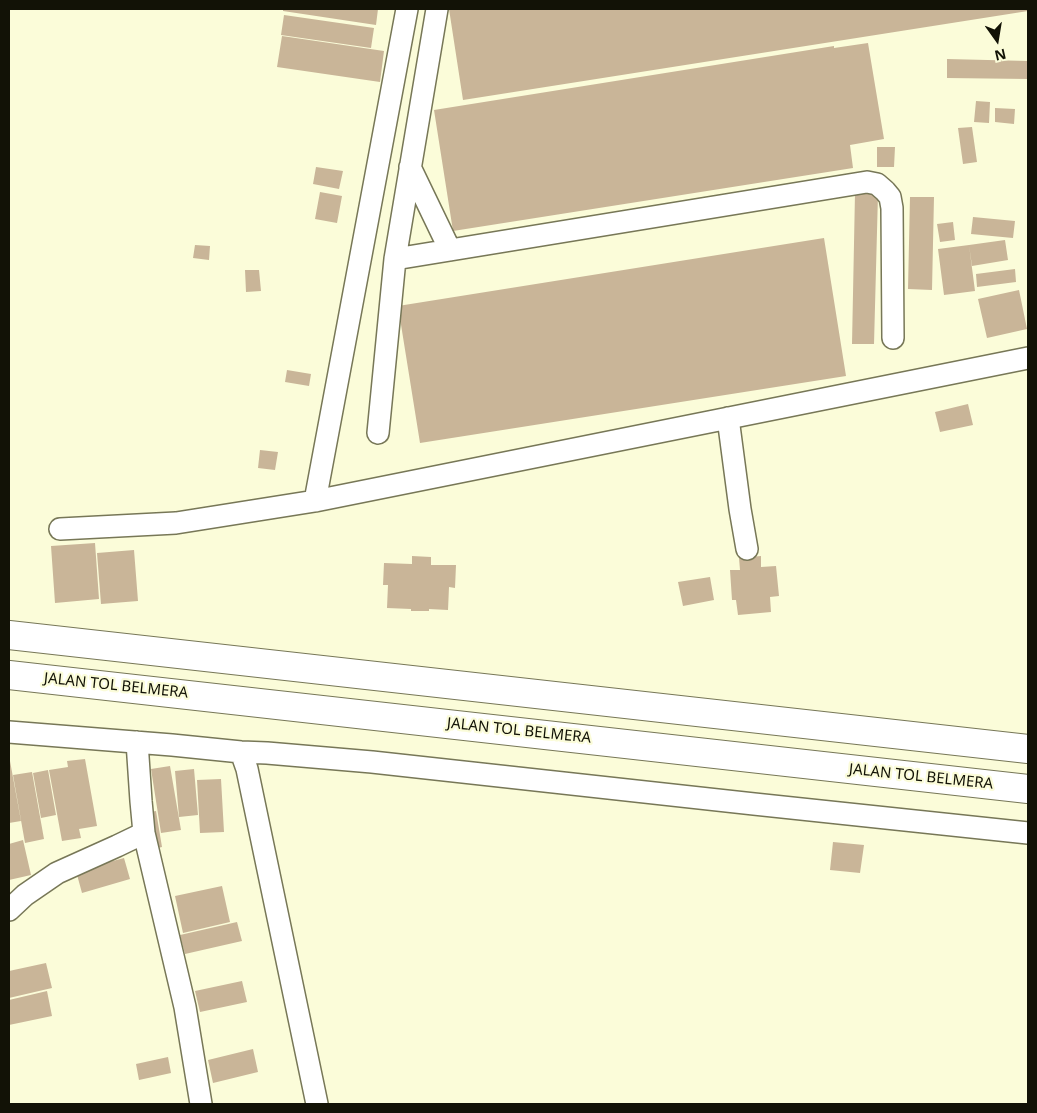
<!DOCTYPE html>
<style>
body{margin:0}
#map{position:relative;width:1037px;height:1113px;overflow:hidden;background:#fbfcd9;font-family:"Noto Sans",sans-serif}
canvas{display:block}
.frame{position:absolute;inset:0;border:10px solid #121206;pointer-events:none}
.north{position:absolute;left:972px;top:15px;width:50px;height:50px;-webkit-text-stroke:4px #fbfcd9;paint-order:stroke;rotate:167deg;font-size:14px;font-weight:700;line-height:20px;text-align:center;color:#121206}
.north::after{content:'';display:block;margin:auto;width:18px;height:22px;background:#121206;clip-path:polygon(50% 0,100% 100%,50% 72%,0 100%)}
</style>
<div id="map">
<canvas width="1037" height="1113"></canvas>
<div class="frame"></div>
<div class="north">N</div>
</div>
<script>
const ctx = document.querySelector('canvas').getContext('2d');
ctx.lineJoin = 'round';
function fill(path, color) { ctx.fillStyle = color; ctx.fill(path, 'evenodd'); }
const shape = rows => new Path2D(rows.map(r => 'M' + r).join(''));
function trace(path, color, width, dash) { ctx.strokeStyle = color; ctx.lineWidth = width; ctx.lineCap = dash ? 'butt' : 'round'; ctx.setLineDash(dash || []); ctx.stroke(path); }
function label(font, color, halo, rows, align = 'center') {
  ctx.font = font + ' "Noto Sans",sans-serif'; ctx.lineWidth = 4.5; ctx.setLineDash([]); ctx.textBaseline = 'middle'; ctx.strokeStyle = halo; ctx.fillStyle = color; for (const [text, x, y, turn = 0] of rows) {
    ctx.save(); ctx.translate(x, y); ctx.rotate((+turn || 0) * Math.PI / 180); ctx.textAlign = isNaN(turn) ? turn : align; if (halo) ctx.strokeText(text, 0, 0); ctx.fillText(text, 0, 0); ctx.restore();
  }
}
fill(shape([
 [283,9,378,9,376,25,283,11],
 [449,9,1028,9,1028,11,463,100],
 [284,15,374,28,371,48,281,35],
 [282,36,384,51,380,82,277,67],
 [868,43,884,139,850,145,853,168,453,231,434,110,834,46,834,48],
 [947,59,1028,61,1028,79,947,78],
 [976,101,990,102,989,123,974,122],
 [995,108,1015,109,1014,124,995,122],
 [972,127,977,162,963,164,958,128],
 [877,147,895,147,894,167,877,167],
 [316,167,343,171,339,189,313,184],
 [320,192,342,196,337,223,315,219],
 [855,193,878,194,874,344,852,344],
 [910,197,934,197,932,290,908,289],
 [973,217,1015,221,1013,238,971,234],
 [953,222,955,240,940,242,937,224],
 [824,238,846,376,420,443,398,306],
 [1005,240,1008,260,972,266,969,245],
 [195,245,210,246,209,260,193,258],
 [969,245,975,291,944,295,938,249],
 [1015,269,1016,282,977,287,976,274],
 [245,270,259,270,261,291,246,292],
 [1019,290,1027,329,987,338,978,299],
 [287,370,311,374,309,386,285,382],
 [968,404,973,425,940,432,935,412],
 [260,450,278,452,275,470,258,468],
 [95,543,99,599,55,603,51,546],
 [134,550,138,601,101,604,97,553],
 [412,556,431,557,431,565,456,565,455,588,449,587,448,610,429,609,429,611,411,611,411,609,387,608,388,585,383,585,384,563,412,564],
 [761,556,761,567,776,566,779,596,770,597,771,612,738,615,736,600,732,600,730,570,740,570,739,558],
 [710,577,714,600,683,606,678,582],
 [85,759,97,826,79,829,81,838,62,841,49,770,68,767,67,761],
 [9,761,10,761,21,821,9,823],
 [170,766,181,830,161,833,151,769],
 [194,769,198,815,179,817,175,771],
 [48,770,56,815,41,818,33,773],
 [32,772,44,839,25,843,13,775],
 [221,779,224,832,200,833,197,780],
 [156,811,162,847,149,850,143,813],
 [23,840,31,875,9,880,9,844],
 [833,842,864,845,860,873,830,870],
 [124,858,130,879,82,893,76,871],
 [222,886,230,922,183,933,175,896],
 [237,922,242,941,185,954,180,935],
 [46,963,52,988,9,998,9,971],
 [242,981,247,1002,200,1012,195,991],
 [47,991,52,1016,9,1025,9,1000],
 [253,1049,258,1072,213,1083,208,1060],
 [168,1057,171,1073,139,1080,136,1064]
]), '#c9b598');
const minor = shape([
 [410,167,450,250],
 [395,259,867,182,877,184,885,191,890,197,892,208,893,338],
 [728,418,740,509,747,549],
 [378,433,395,259,437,9],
 [315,501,407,9],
 [60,529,176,523,315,501,1028,358],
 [9,732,172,745,241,752,267,753,372,762,754,804,1028,833],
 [137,742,141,801,144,833,185,1007,201,1104],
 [241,752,247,769,317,1104],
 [9,910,25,895,57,873,117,846,144,833]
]);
const highway = shape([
 [9,635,1028,749],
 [9,675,1028,789]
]);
trace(minor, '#777757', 24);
trace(highway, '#777757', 30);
trace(minor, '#fff', 21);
trace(highway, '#fff', 28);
label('15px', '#121206', '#fbfcd9', [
 ["JALAN TOL BELMERA",116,686,6],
 ["JALAN TOL BELMERA",519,731,6],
 ["JALAN TOL BELMERA",921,777,6]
]);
</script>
